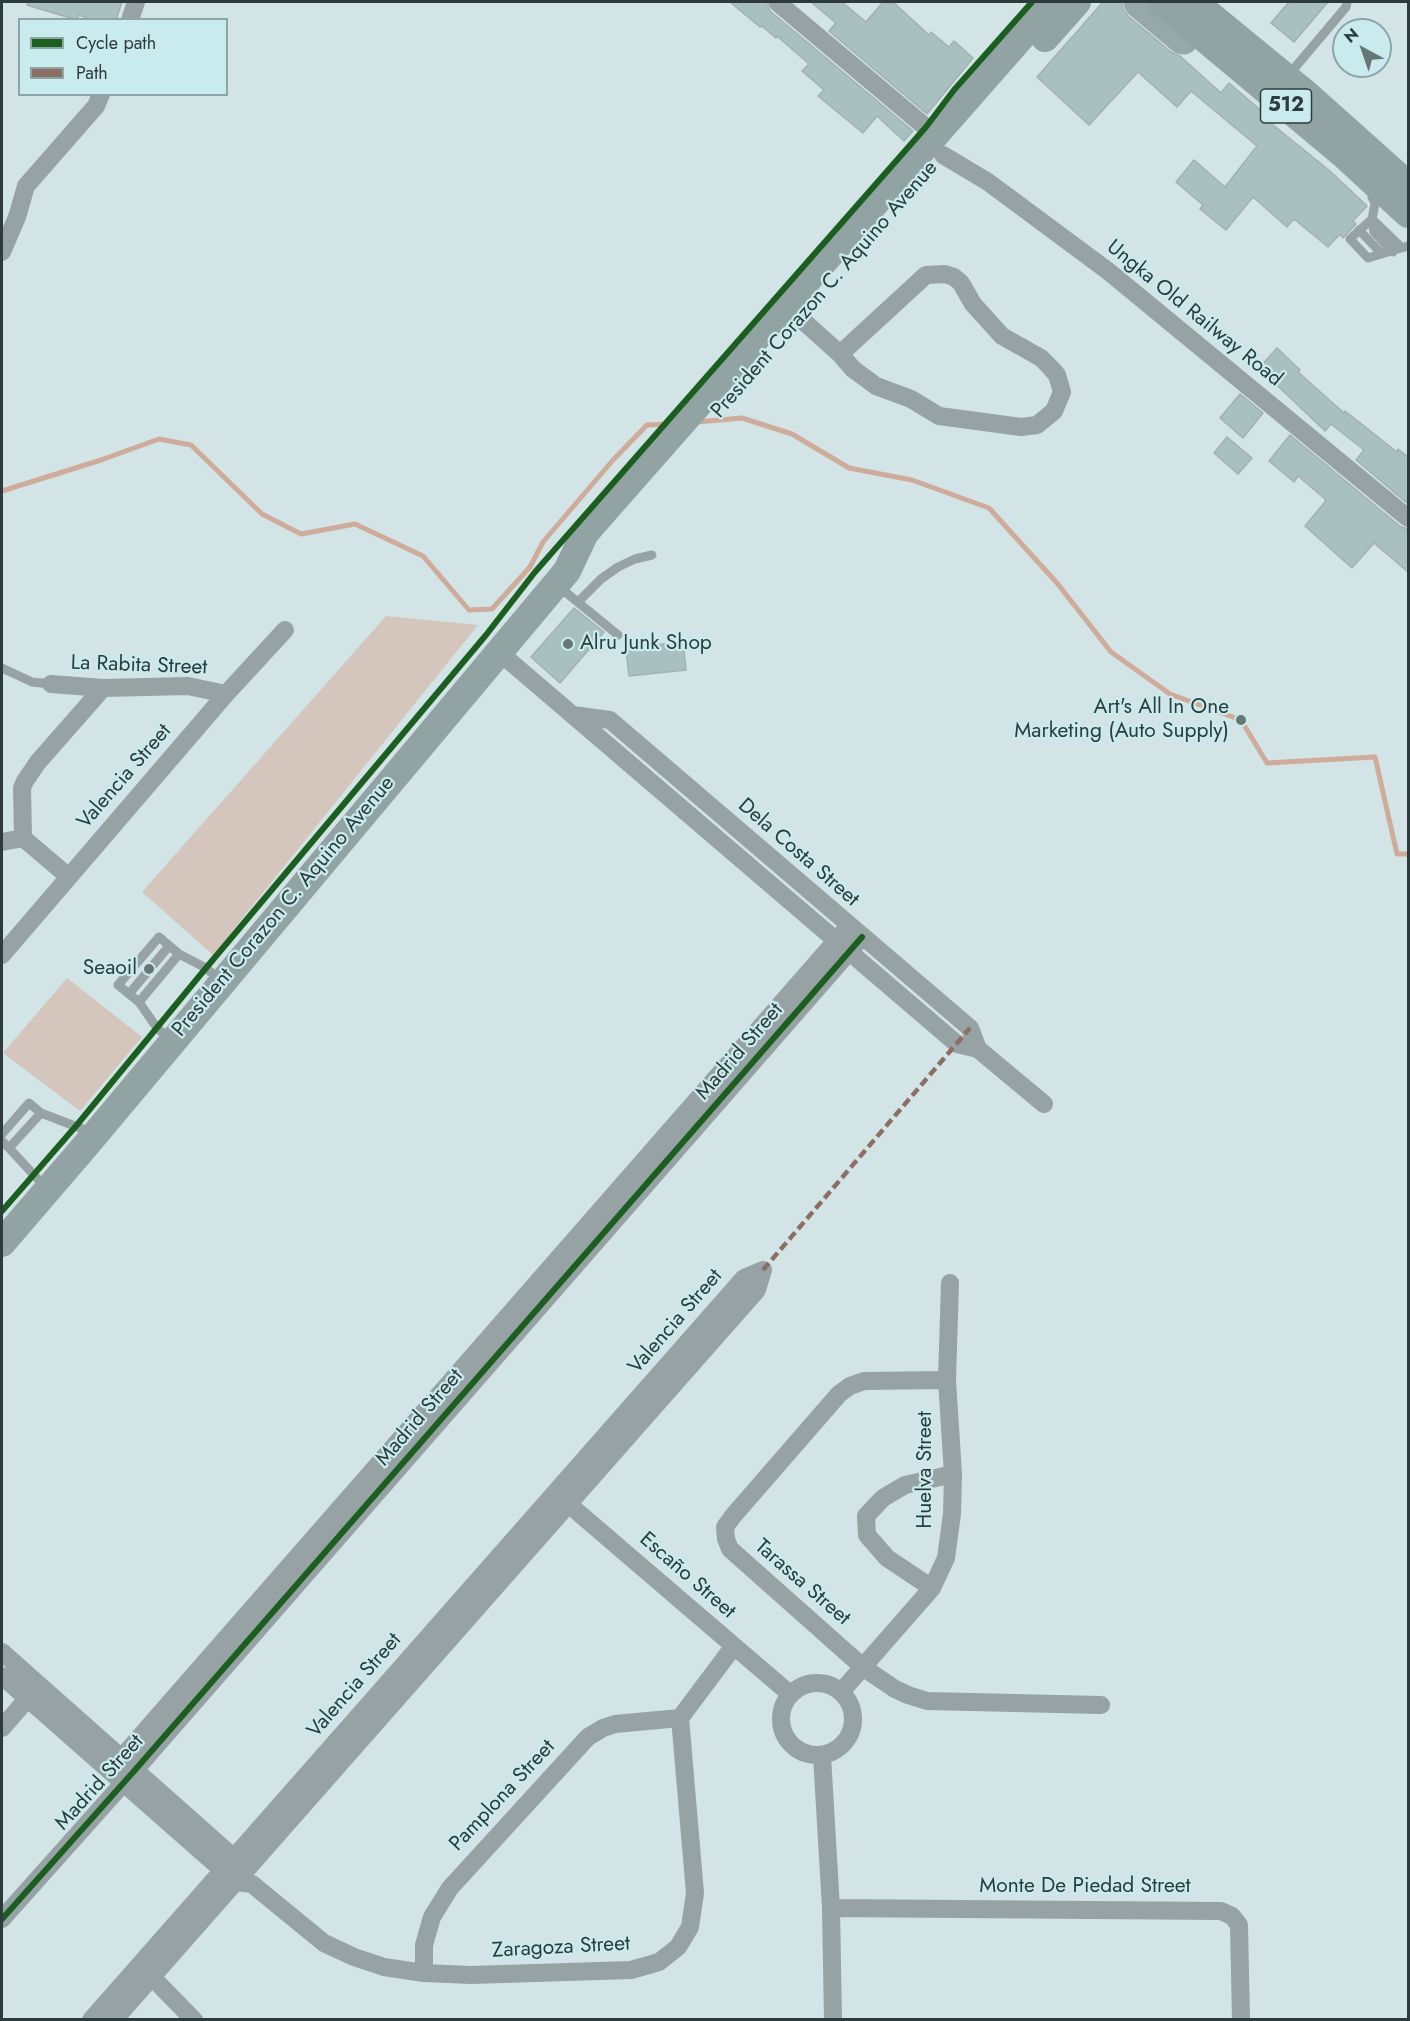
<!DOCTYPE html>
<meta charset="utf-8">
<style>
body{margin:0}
#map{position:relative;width:1410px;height:2021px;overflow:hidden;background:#d2e4e5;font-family:Jost,sans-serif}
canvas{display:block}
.frame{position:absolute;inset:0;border:3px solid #2e3b3c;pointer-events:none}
.legend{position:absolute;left:18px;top:18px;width:210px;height:78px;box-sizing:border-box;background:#caebed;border:2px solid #8ca5a6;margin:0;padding:8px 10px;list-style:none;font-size:18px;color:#2e3b3c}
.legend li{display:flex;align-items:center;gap:12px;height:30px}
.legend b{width:30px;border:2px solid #8ca5a6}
.north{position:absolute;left:1332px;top:18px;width:60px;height:60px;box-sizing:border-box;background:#caebed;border:2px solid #8ca5a6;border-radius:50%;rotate:320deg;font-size:16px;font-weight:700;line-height:24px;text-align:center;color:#2e3b3c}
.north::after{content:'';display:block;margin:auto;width:21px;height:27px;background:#677677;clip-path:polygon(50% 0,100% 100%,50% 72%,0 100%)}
</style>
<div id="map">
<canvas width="1410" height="2021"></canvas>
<div class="frame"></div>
<ul class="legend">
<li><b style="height:8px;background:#1b5e20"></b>Cycle path</li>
<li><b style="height:8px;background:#8d6e63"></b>Path</li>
</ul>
<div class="north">N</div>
</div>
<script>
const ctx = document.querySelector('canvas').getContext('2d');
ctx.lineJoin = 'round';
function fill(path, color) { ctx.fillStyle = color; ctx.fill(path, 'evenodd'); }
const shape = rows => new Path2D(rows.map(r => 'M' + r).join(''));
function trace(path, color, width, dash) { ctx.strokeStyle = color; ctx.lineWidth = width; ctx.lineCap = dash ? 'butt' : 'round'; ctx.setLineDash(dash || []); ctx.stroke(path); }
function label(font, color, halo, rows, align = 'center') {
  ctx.font = font + ' Jost,sans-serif'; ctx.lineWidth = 4.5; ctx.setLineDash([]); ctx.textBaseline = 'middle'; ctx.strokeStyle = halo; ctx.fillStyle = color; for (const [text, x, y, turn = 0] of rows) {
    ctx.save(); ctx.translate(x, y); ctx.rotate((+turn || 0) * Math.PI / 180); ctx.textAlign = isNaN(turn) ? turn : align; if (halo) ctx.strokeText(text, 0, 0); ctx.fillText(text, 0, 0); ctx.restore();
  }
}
fill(shape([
 [386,616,478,625,213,955,142,892],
 [67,978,142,1037,80,1111,3,1053]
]), '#d4c6bd');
trace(shape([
 [697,422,742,418,792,434,849,468,912,480,989,508,1057,583,1111,652,1170,694,1241,720,1267,763,1375,757,1397,854,1408,854],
 [2,491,101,460,159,439,191,445,262,514,301,534,355,524,423,556,469,610,492,609,530,567,543,542,613,460,647,425,666,424]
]), '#cfab9b', 5);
const building = shape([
 [28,2,122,2,116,20,92,20,79,15,77,20,27,5,28,2],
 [730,2,766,2,770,11,913,131,904,141,877,116,863,133,818,96,824,90,802,71,809,64,777,36,776,38,762,26,760,27,730,2],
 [811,2,842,2,866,22,883,2,893,2,929,35,931,32,949,47,954,41,973,58,927,114,829,31,836,23,811,2],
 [1103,2,1122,2,1123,9,1128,16,1171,52,1180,56,1221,93,1229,83,1264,113,1262,116,1330,171,1367,206,1353,221,1356,224,1343,238,1340,234,1328,247,1294,219,1287,227,1253,197,1226,230,1200,209,1203,205,1176,182,1194,160,1225,187,1257,146,1191,91,1177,107,1138,72,1089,125,1037,77,1103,2],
 [1289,2,1328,2,1294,42,1271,23,1289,2],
 [1277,348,1300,370,1298,372,1344,413,1345,411,1397,452,1398,449,1408,457,1408,504,1356,460,1364,450,1331,424,1325,431,1259,368,1277,348],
 [1240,394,1263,413,1243,438,1220,418,1240,394],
 [1290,435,1401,527,1408,529,1408,572,1374,543,1352,568,1305,526,1325,502,1325,499,1298,476,1294,482,1269,461,1290,435],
 [1227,437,1252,458,1238,474,1214,453,1227,437],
 [574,608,604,632,560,683,531,657,574,608],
 [683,642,686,670,629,676,626,648,683,642]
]);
fill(building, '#a9c0c1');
trace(building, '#a2b0b1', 1.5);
trace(shape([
 [1292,71,1346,7,1347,2],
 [1372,197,1375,203,1372,219,1350,239,1368,258,1408,246],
 [1372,219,1374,232,1393,252],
 [1372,219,1401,247],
 [1359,230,1382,254],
 [558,586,618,635],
 [578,602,601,579,618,567,635,559,652,555],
 [2,668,32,682,51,684],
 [159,937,179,954,139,1002,118,985,159,937],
 [179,954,206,968,220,980],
 [129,994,169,946],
 [139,1002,157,1028,170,1039],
 [41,1113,93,1133],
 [2,1134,29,1103,41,1113,9,1148,2,1141],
 [9,1148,46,1188]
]), '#96a2a3', 9);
trace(shape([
 [777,2,935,135],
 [130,20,136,2],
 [943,155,988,182,1108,271,1408,518],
 [2,252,17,217,26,186,96,106,101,94],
 [801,319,840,354,853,369,876,386,911,399,939,416,1021,427,1037,425,1054,411,1062,392,1057,375,1050,367,1041,358,1002,336,973,304,961,283,954,277,945,274,926,275,840,354],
 [499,652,957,1044,978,1049,1044,1104],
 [51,684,103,688,188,686,226,694],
 [573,715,610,720,970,1028,978,1049],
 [23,838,22,788,25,781,38,762,103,688],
 [23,838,69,877],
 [2,842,23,838],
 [2,955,226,694,285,630],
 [947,1380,864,1381,850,1386,839,1394,733,1516,725,1527,726,1539,730,1549,864,1668,895,1689,908,1695,927,1701,1101,1705],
 [559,1496,790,1694],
 [932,1588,887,1558,867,1535,866,1516,883,1498,905,1485,953,1474],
 [2,1652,242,1865],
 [2,1676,236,1882,252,1884,324,1943,354,1957,384,1967,424,1973,471,1975,631,1970,659,1962,678,1947,690,1927,695,1893,680,1718,734,1646],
 '781 1719a36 36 0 1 1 72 0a36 36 0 1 1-72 0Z',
 [841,1692,932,1588,946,1558,952,1514,953,1474,947,1380,950,1283],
 [2,1728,34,1691],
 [822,1756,831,1908,833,2020],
 [110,1771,849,926],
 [831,1908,1221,1911,1232,1916,1239,1925,1241,2020],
 [2,1919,135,1770,862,937],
 [145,1970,194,2020],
 [424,1973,424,1945,432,1917,450,1888,588,1737,603,1728,615,1724,680,1718],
 [91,2020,744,1278,763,1270],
 [114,2020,757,1290,763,1270]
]), '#96a2a3', 18);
trace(shape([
 [1045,38,1077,2],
 [2,1243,87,1144,567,571,585,533,1052,2]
]), '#92a3a4', 28);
trace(shape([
 [1140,2,1183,38]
]), '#96a8aa', 33);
trace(shape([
 [1161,2,1344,155,1408,214],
 [1194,2,1305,93,1408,185]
]), '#92a3a4', 28);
trace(shape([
 [763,1270,970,1028]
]), '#8d6e63', 4.5, [9, 4.5]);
trace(shape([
 [2,1211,76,1126,206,968,486,635,535,572,926,127,954,90,1032,2],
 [2,1919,135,1770,862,937]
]), '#1b5e20', 6);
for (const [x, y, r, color] of [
 [568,644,6,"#677677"],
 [1241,720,6,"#677677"],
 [149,969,6,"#677677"]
]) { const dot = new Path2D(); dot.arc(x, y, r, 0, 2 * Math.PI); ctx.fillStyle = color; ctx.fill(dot); trace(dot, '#caebed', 2); }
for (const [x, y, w] of [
 [1286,106,51]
]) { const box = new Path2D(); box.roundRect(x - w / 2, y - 17, w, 34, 4.5); ctx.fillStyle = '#caebed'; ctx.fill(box); trace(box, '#2e3b3c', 1.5); }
label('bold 20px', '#2e3b3c', null, [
 ["512",1286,106]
]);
label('21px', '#2e3b3c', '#caebed', [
 ["President Corazon C. Aquino Avenue",825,290,-49],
 ["Ungka Old Railway Road",1194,314,39],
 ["La Rabita Street",139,666,2],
 ["Valencia Street",125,777,-49],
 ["Dela Costa Street",798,853,41],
 ["President Corazon C. Aquino Avenue",284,907,-50],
 ["Madrid Street",740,1052,-49],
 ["Valencia Street",676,1322,-49],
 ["Madrid Street",420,1418,-49],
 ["Huelva Street",926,1470,-90],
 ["Escaño Street",687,1576,41],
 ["Tarassa Street",802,1583,41],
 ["Valencia Street",355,1686,-49],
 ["Madrid Street",100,1783,-48],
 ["Pamplona Street",503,1796,-47],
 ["Monte De Piedad Street",1085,1887],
 ["Zaragoza Street",561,1948,-3]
]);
label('21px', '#2e3b3c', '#caebed', [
 ["Alru Junk Shop",580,644,"left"],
 ["Art's All In One",1229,708],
 ["Marketing (Auto Supply)",1229,732],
 ["Seaoil",137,969]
], 'right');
</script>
